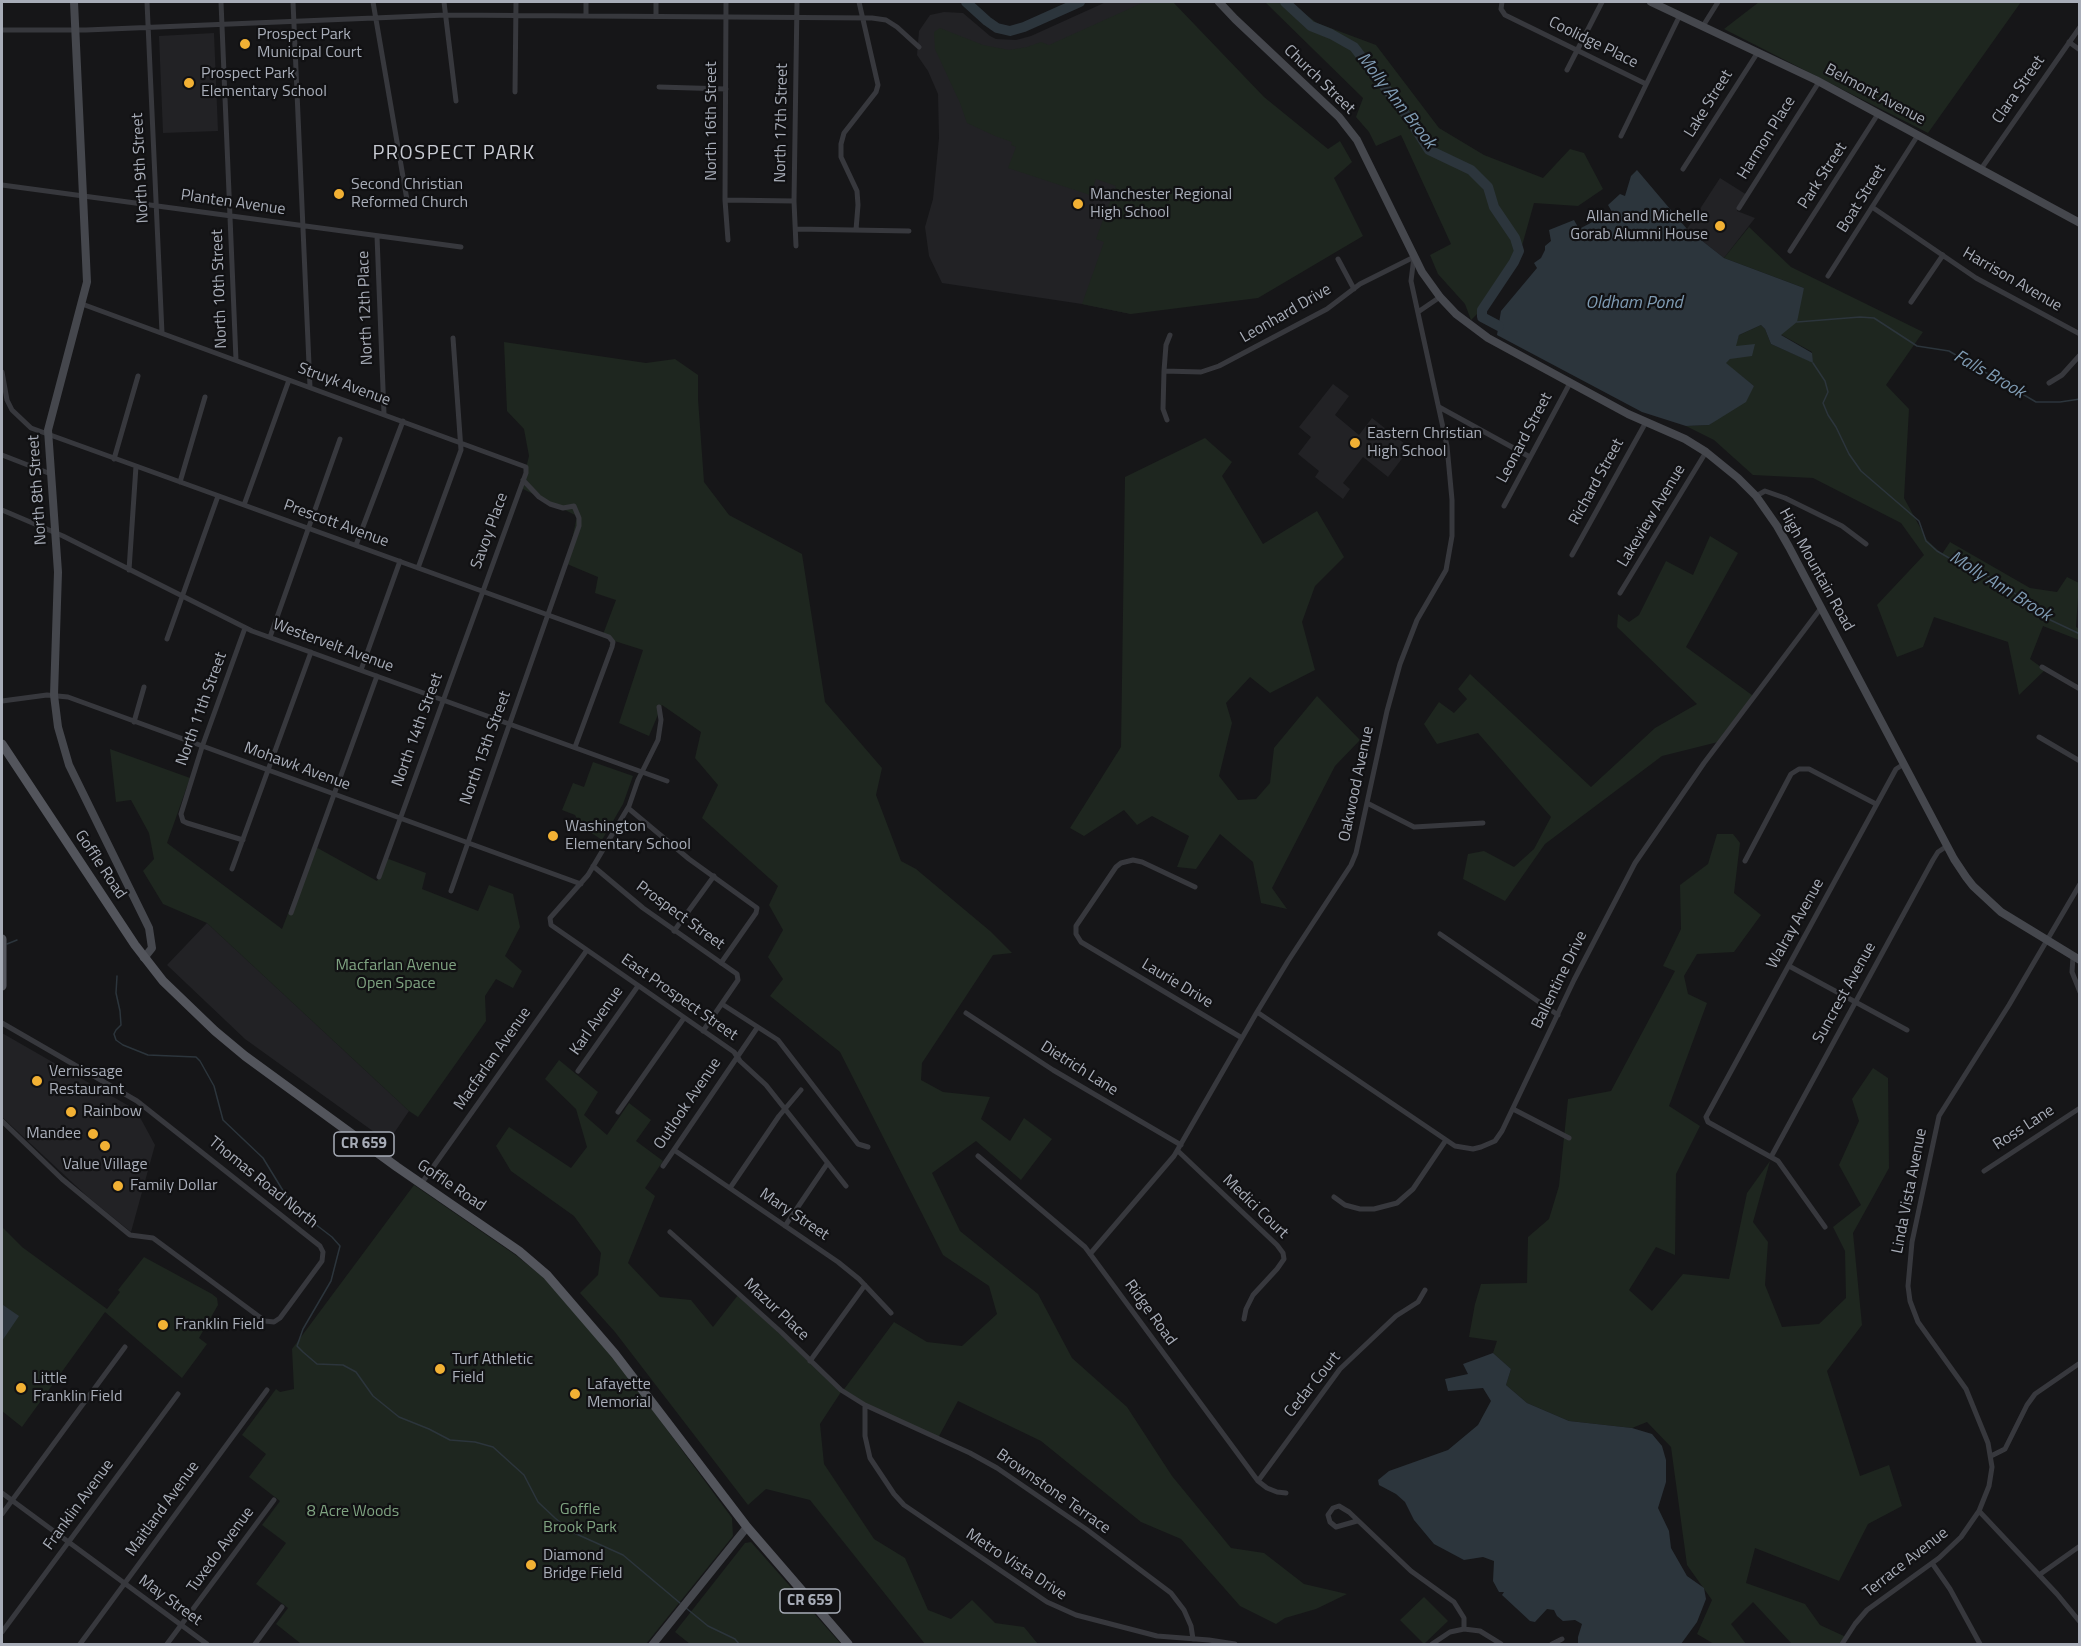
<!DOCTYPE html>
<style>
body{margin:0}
#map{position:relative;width:2081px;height:1646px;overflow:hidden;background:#161618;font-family:"Titillium Web",sans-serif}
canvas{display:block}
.frame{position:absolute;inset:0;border:3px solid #a8adb8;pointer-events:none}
</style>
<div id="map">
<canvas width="2081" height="1646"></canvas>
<div class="frame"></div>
</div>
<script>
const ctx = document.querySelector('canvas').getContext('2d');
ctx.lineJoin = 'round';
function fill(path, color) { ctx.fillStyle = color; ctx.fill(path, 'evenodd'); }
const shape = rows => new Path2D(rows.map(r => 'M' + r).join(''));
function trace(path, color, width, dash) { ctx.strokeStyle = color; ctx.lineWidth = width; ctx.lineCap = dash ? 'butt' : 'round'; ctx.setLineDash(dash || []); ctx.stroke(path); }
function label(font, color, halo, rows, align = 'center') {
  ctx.font = font + ' "Titillium Web",sans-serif'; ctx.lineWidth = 4.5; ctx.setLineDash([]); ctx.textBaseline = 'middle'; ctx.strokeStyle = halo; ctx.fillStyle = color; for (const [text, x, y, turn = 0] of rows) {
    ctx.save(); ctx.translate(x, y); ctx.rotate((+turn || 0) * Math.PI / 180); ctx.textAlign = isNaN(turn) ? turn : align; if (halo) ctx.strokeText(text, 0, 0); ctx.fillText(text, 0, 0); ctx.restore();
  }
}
fill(shape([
 [1106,2,1173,2,1131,314,1082,304,942,283,929,256,925,227,933,199,939,138,938,94,928,71,917,55,919,31,930,15,944,12,963,13,990,36,996,39,1016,40,1031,36],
 [214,33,218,131,163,133,159,36],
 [1720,178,1747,195,1737,211,1755,218,1724,258,1687,229],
 [1333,384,1349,396,1335,415,1359,435,1372,418,1410,448,1388,477,1363,457,1343,483,1350,489,1343,499,1315,477,1319,471,1298,454,1311,437,1299,427],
 [207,923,409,1111,388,1142,245,1039,167,965],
 [2,1033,136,1110,155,1145,131,1232,89,1198,2,1117]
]), '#222225');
fill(shape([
 [1142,2,1173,2,1264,97,1328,149,1340,141,1352,162,1334,178,1363,236,1258,298,1131,314,1082,304,1104,242,1096,239,1104,217,1107,218,1109,212,1107,210,1116,186,1096,179,1090,195,1008,168,1016,147,1011,145,1012,142,995,136,967,123,960,103,935,49,934,32,940,28,983,45,1009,50,1027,47,1041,42,1049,45,1142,3],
 [1265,2,1289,2,1317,23,1376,45,1439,128,1484,155,1543,178,1570,149,1584,153,1603,189,1578,206,1534,203,1518,260,1484,307,1471,320,1465,304,1438,274,1430,255,1451,244,1401,135,1376,146,1369,132,1356,117,1363,98],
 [1759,2,2021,2,1928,133,1724,29],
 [1749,227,1791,267,1923,332,1886,385,1909,409,1904,498,1927,540,1942,554,1950,542,2030,588,2057,592,2067,577,2079,583,2076,627,2079,629,2079,640,2043,626,2030,659,2045,670,2019,695,2008,642,1934,617,1923,647,1897,657,1877,605,1924,555,1901,523,1813,478,1753,475,1714,440,1686,426,1709,425,1754,386,1725,363,1730,359,1739,335,1761,325,1765,329,1771,344,1812,362,1812,352,1780,334,1804,288,1724,258],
 [504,342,646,363,675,359,698,375,698,399,704,482,729,515,802,554,825,702,882,768,876,795,901,861,916,869,990,931,1012,953,993,955,922,1063,921,1080,943,1092,990,1097,981,1119,1010,1141,1024,1118,1052,1139,1021,1180,976,1141,932,1173,960,1231,1038,1294,1072,1358,1127,1407,1172,1476,1231,1548,1264,1553,1304,1584,1347,1594,1316,1609,1285,1618,1276,1624,1240,1606,1181,1539,1141,1522,1041,1441,958,1401,938,1438,841,1392,820,1424,824,1464,874,1539,905,1558,928,1610,951,1619,972,1600,995,1623,1024,1627,1038,1644,925,1644,810,1500,766,1489,748,1505,615,1332,580,1293,598,1275,601,1253,574,1216,511,1171,496,1146,509,1127,571,1168,587,1147,576,1109,545,1079,559,1060,598,1092,584,1115,607,1135,629,1103,651,1120,636,1141,663,1161,645,1188,655,1196,628,1263,660,1297,691,1300,713,1327,738,1295,842,1392,894,1322,927,1342,962,1346,997,1314,989,1286,943,1255,840,1052,770,996,783,979,768,957,783,930,769,905,778,886,702,818,718,785,695,758,701,732,662,705,649,736,619,723,643,650,602,637,616,600,595,593,598,577,567,564,577,516,521,488,529,456,524,429,507,411],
 [1205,438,1232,462,1222,476,1263,544,1317,511,1344,557,1315,586,1302,622,1315,670,1270,693,1250,677,1226,703,1232,723,1219,776,1238,800,1256,799,1270,783,1274,748,1317,696,1360,740,1335,766,1272,888,1287,909,1261,903,1253,862,1220,834,1196,869,1177,867,1189,836,1152,816,1137,825,1124,810,1084,836,1070,828,1121,747,1125,477],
 [1710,536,1738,553,1686,647,1756,698,1722,741,1662,756,1545,844,1505,901,1463,879,1468,854,1484,851,1514,867,1534,849,1551,817,1478,733,1437,744,1424,724,1439,702,1454,713,1467,699,1458,689,1470,674,1591,787,1655,728,1697,704,1617,627,1618,614,1629,622,1639,615,1666,561,1693,575],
 [110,749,190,778,167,843,282,929,314,846,377,881,386,858,426,873,422,889,478,911,489,885,513,894,520,927,505,956,522,971,513,988,496,979,485,996,486,1021,418,1117,409,1111,207,923,163,904,143,871,154,859,149,833,131,800,116,802],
 [593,762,633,776,623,804,602,840,581,826,575,815,562,810,573,783,584,787],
 [1717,834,1733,834,1740,843,1734,893,1761,915,1734,952,1697,954,1684,976,1688,994,1707,1003,1669,1106,1700,1126,1676,1174,1675,1255,1656,1247,1629,1290,1652,1311,1683,1274,1729,1279,1747,1193,1770,1161,1753,1222,1768,1242,1765,1285,1782,1327,1819,1324,1846,1298,1845,1251,1833,1227,1861,1205,1839,1165,1859,1121,1852,1099,1873,1068,1888,1078,1889,1168,1853,1233,1862,1325,1827,1371,1860,1476,1889,1465,1902,1506,1868,1524,1839,1581,1755,1548,1746,1583,1805,1604,1820,1625,1846,1637,1841,1644,1792,1644,1753,1602,1731,1624,1746,1644,1714,1644,1697,1634,1712,1600,1687,1565,1671,1447,1647,1422,1632,1428,1569,1421,1527,1403,1506,1385,1511,1369,1493,1353,1497,1341,1469,1337,1475,1304,1481,1284,1527,1283,1528,1237,1549,1219,1559,1186,1568,1099,1611,1091,1675,971,1663,966,1681,929,1680,885,1708,864],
 [414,1185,517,1256,545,1279,615,1359,732,1518,733,1536,646,1644,300,1644,300,1643,276,1624,288,1608,256,1584,286,1543,262,1525,280,1501,249,1477,266,1454,242,1435,276,1389,280,1392,294,1389,292,1349],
 [2,1227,22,1247,107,1309,120,1292,118,1290,144,1257,212,1294,217,1298,218,1305,199,1338,207,1344,182,1378,105,1312,22,1427,2,1411],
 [751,1542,841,1644,690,1644,675,1632,745,1543],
 [1424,1597,1448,1621,1424,1644,1400,1620]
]), '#1e261f');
fill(shape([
 [1637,170,1687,229,1724,258,1804,288,1797,322,1781,335,1812,353,1813,363,1771,344,1765,329,1761,325,1739,335,1736,346,1755,344,1752,356,1730,359,1726,363,1754,386,1746,402,1709,425,1686,426,1642,412,1497,335,1501,311,1537,268,1534,263,1541,258,1545,250,1545,246,1551,241,1549,230,1574,220,1579,229,1612,212,1608,205,1620,194,1625,196,1631,176],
 [3,1305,19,1316,2,1341,2,1307],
 [1493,1353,1511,1369,1506,1385,1527,1403,1569,1421,1632,1428,1652,1434,1662,1446,1666,1460,1666,1482,1658,1508,1669,1531,1671,1548,1687,1576,1704,1588,1706,1599,1697,1622,1681,1644,1578,1644,1578,1637,1582,1624,1575,1620,1563,1621,1557,1616,1554,1610,1547,1609,1535,1622,1530,1621,1502,1595,1504,1592,1499,1592,1493,1581,1494,1561,1483,1557,1464,1560,1434,1544,1414,1520,1405,1502,1396,1494,1379,1485,1378,1480,1389,1471,1448,1450,1478,1425,1491,1401,1483,1388,1448,1391,1445,1379,1468,1374,1463,1364]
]), '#2c353c');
trace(shape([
 [1797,322,1860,317,1874,318,1917,346,1949,351,2036,402,2060,402,2080,399],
 [1813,363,1825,381,1828,392,1823,403,1828,415,1836,427,1849,454,1861,471,1919,521,1926,541,1937,551,1956,562,1979,571,2012,591,2044,617,2080,634],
 [7,944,17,940],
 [117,976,116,993,120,1011,121,1025,116,1030,114,1034,116,1040,123,1045,148,1055,196,1057,200,1061,214,1086,223,1120,263,1158,293,1207,332,1237,340,1246,331,1281,303,1329,297,1346,303,1352,317,1364,343,1365,356,1372,373,1396,399,1417,429,1429,450,1440,475,1442,493,1447,524,1475,538,1502,555,1518,572,1532,623,1555,680,1603],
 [686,1608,708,1626,735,1639,739,1644]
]), '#2c353c', 1.5);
trace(shape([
 [966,2,987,21,997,28,1010,31,1024,27,1080,2],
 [1285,2,1311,26,1331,34,1354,47,1410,120,1429,150,1471,170,1488,187,1494,207,1515,238,1519,251,1514,262,1482,310,1482,317,1499,326]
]), '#2c353c', 10);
trace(shape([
 [147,2,162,333],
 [221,2,236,360],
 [293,2,310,387],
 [373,2,407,200],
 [444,2,456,101],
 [726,2,725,200,728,240],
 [1502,2,1501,9,1505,15,1646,84],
 [586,16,586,2],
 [656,16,656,2],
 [1703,26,1718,2],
 [2,30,86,30,446,15,872,18,886,20,897,27,919,47],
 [2069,42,2080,50],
 [1567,70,1602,2],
 [659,87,726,89],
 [515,92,516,2],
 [1621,136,1680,15],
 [1683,169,1758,52],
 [1981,169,2080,27],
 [2,185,461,247],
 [725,200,794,201],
 [1872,207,1976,278,2080,334],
 [1739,208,1819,82],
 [796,229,909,231],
 [856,230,858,205,857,191,841,157,841,144,844,133,876,92,878,85,859,2],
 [377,236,384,414],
 [796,246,794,201,797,2],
 [1790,251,1878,114],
 [1338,259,1354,289],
 [1828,276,1918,135],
 [1911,302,1943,255],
 [82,304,526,467,526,473,379,877],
 [1418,312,1440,297],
 [1164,371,1201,372,1219,366,1327,309,1360,284,1414,257],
 [2,372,7,400,12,410,31,428,609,637,613,642,612,647,575,747],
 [2049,383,2062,375,2080,355],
 [1439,407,1530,457],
 [1167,420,1163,409,1164,371,1166,345,1170,335],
 [2,455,51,474],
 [114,459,138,376],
 [180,482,205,397],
 [1756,496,1765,491,1785,498,1842,526,1866,544],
 [244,505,289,380],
 [1504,506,1570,383],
 [2,510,63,536,252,631,667,781],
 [356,545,403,421],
 [1572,555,1646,422],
 [418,568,461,450,453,338],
 [129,570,136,466],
 [1620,593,1706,452],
 [270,637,340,439],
 [167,639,218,496],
 [2042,667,2080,689],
 [361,670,400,561],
 [2,701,47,695,68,697,581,884],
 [659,707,661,720,658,740,638,780,629,806,588,875,550,918,551,925,734,1052,740,1061,766,1085,846,1186],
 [134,722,144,687],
 [2039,737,2080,761],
 [1367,803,1414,827,1483,823],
 [628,808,689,859,757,908,756,913,721,963],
 [243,840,187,823,183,821,181,814,202,747,245,628],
 [1745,861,1791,774,1799,769,1809,769,1876,804],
 [593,866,643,908,737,974,738,980,703,1031],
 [232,869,311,652],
 [1195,887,1142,862,1133,860,1121,863,1116,867,1076,926,1076,934,1081,942,1242,1038],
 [451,891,579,526,579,518,574,506,563,508,550,504,539,497,523,480],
 [291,913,377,676],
 [674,931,714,876],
 [1440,934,1558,1015],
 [2073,957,2072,972,2080,992],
 [1789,966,1907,1030],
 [722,1004,778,1040,858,1144,868,1147],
 [1257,1012,1455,1146,1473,1149,1481,1147,1495,1141,1502,1131,1574,980,1635,863,1704,763,1821,608],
 [966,1013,1053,1070,1181,1145],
 [2,1023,137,1101,320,1246,323,1252,322,1261,280,1318,274,1322,265,1321,153,1238,130,1235,62,1179,2,1121],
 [578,1071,638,986],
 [1513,1109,1569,1138],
 [618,1112,684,1018],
 [674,1150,838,1262,859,1279,891,1313],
 [1178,1151,1277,1245,1283,1253,1284,1259,1277,1269,1253,1295,1246,1309,1244,1319],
 [978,1156,1085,1247,1258,1481,1267,1488,1277,1492,1286,1493],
 [1771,1157,1933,860,1938,852,1947,846],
 [663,1166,757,1028],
 [1984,1171,2080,1108],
 [421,1184,587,950],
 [730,1188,779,1116,801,1090],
 [1334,1197,1345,1205,1360,1209,1374,1209,1397,1203,1413,1189,1446,1140],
 [785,1226,827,1164],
 [1825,1227,1778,1161,1708,1122,1706,1117,1896,769,1904,764],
 [670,1232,781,1332,841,1390,865,1405,970,1453,997,1468,1086,1529,1171,1593,1184,1610,1191,1626,1193,1639],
 [1090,1254,1174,1156,1257,1012,1288,961,1351,865,1356,853,1387,711,1400,664,1417,620,1446,570,1452,536,1452,500,1447,446,1411,281,1414,257],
 [810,1361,865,1285],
 [865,1405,865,1436,870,1458,894,1494,904,1505,1047,1602,1076,1615,1157,1636,1209,1640,1235,1644],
 [1991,1456,2005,1449,2027,1405,2035,1394,2080,1363],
 [1258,1481,1340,1369,1396,1316,1418,1302,1425,1290],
 [2,1493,207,1644],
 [1979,1511,2057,1594,2080,1622],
 [2,1514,125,1347],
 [1357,1521,1336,1527,1330,1522,1328,1515,1333,1508,1339,1506,1349,1512,1411,1571,1454,1602,1464,1618,1464,1629],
 [1932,1563,1950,1589,1980,1644],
 [2039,1575,2080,1546],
 [2,1632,178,1394],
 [80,1644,267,1390],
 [167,1644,274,1500],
 [255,1644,282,1607],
 [1432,1644,1450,1632,1464,1629,1480,1631,1501,1644],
 [1552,1644,1562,1639],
 [1842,1644,1855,1624,1867,1610,1939,1558,1961,1537,1979,1511,1989,1486,1992,1467,1988,1443,1966,1389,1918,1322,1910,1301,1908,1286,1912,1242,1939,1116,2009,1005,2080,884]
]), '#37383d', 5);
trace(shape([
 [74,2,87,282,48,430,58,572,54,695,58,727,69,765,149,928,152,948,144,958],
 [1219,2,1235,19,1339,117,1357,140,1422,272,1440,297,1456,314,1488,338,1628,414,1685,439,1706,452,1738,478,1756,496,1777,526,1789,547,1954,859,1966,877,1973,886,2001,912,2080,960],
 [1651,2,1816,80,2080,223],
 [653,1644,747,1527]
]), '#45474d', 8);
trace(shape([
 [2,744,135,945,163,981,215,1031,245,1056,397,1167,519,1251,547,1275,615,1354,747,1527,848,1644],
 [2,939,2,986]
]), '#53555c', 9);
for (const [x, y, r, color] of [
 [245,44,6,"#f2b134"],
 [189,83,6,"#f2b134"],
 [339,194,6,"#f2b134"],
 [1078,204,6,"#f2b134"],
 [1720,226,6,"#f2b134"],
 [1355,443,6,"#f2b134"],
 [553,836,6,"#f2b134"],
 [37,1081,6,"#f2b134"],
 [71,1112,6,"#f2b134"],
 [93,1134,6,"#f2b134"],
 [105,1146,6,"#f2b134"],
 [118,1186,6,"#f2b134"],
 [163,1325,6,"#f2b134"],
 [440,1369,6,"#f2b134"],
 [21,1388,6,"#f2b134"],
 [575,1394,6,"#f2b134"],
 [531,1565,6,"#f2b134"]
]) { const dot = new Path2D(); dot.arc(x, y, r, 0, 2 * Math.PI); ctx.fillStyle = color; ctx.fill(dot); trace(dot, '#111113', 2); }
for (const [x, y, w] of [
 [364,1144,60],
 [810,1601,60]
]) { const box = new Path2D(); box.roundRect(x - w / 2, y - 12, w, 24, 4.5); ctx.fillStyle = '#111113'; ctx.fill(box); trace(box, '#a8adb8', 1.5); }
label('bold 15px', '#a8adb8', null, [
 ["CR 659",364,1144],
 ["CR 659",810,1601]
]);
label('16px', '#a8adb8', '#111113', [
 ["Prospect Park",257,35],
 ["Municipal Court",257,53],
 ["Prospect Park",201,74],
 ["Elementary School",201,92],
 ["Second Christian",351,185],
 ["Reformed Church",351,203],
 ["Manchester Regional",1090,195],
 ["High School",1090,213],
 ["Allan and Michelle",1708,217,"right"],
 ["Gorab Alumni House",1708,235,"right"],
 ["Eastern Christian",1367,434],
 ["High School",1367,452],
 ["Washington",565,827],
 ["Elementary School",565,845],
 ["Vernissage",49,1072],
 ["Restaurant",49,1090],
 ["Rainbow",83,1112],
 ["Mandee",81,1134,"right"],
 ["Value Village",105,1165,"center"],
 ["Family Dollar",130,1186],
 ["Franklin Field",175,1325],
 ["Turf Athletic",452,1360],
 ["Field",452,1378],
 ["Little",33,1379],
 ["Franklin Field",33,1397],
 ["Lafayette",587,1385],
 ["Memorial",587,1403],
 ["Diamond",543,1556],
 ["Bridge Field",543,1574]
], 'left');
label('16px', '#a8adb8', '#111113', [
 ["Coolidge Place",1593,43,26],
 ["Church Street",1319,80,44],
 ["Clara Street",2019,90,-55],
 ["Belmont Avenue",1875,95,28],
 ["Lake Street",1709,104,-58],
 ["North 16th Street",712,121,-90],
 ["North 17th Street",782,123,-89],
 ["Harmon Place",1767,138,-58],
 ["North 9th Street",141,168,-93],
 ["Park Street",1823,176,-57],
 ["Boat Street",1862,199,-58],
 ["Planten Avenue",233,203,8],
 ["Harrison Avenue",2012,280,30],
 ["North 10th Street",220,289,-92],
 ["North 12th Place",366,308,-92],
 ["Leonhard Drive",1286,314,-30],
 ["Struyk Avenue",344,385,20],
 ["Leonard Street",1525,438,-62],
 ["Richard Street",1597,482,-61],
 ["North 8th Street",38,490,-94],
 ["Lakeview Avenue",1652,516,-59],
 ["Prescott Avenue",336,524,20],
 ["Savoy Place",490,531,-70],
 ["High Mountain Road",1816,570,61],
 ["Westervelt Avenue",333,646,20],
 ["North 11th Street",202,709,-70],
 ["North 14th Street",418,730,-70],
 ["North 15th Street",486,748,-70],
 ["Mohawk Avenue",297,767,20],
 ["Oakwood Avenue",1357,784,-78],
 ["Goffle Road",100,865,56],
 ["Prospect Street",680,916,36],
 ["Walray Avenue",1796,924,-61],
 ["Ballentine Drive",1560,980,-64],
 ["Laurie Drive",1177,984,31],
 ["Suncrest Avenue",1845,993,-61],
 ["East Prospect Street",679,998,35],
 ["Karl Avenue",597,1021,-55],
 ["Macfarlan Avenue",493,1059,-55],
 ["Dietrich Lane",1079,1069,32],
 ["Outlook Avenue",688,1104,-56],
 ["Ross Lane",2024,1128,-33],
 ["Thomas Road North",263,1183,39],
 ["Goffle Road",451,1186,34],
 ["Linda Vista Avenue",1910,1191,-79],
 ["Medici Court",1255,1207,44],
 ["Mary Street",794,1215,34],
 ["Mazur Place",776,1310,43],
 ["Ridge Road",1150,1313,54],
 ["Cedar Court",1313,1385,-51],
 ["Brownstone Terrace",1053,1492,35],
 ["Franklin Avenue",79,1505,-54],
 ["Maitland Avenue",163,1509,-54],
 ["Tuxedo Avenue",221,1550,-54],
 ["Terrace Avenue",1906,1563,-38],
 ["Metro Vista Drive",1016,1565,33],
 ["May Street",170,1601,36]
]);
label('16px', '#7fa381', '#111113', [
 ["Macfarlan Avenue",396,966],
 ["Open Space",396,984],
 ["Goffle",580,1510],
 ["Brook Park",580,1528],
 ["8 Acre Woods",353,1512]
]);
label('italic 18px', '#7f9bb3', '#111113', [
 ["Molly Ann Brook",1396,101,52],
 ["Oldham Pond",1634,304],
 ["Falls Brook",1989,375,30],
 ["Molly Ann Brook",2000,587,32]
]);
ctx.letterSpacing = '1.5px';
label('20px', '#c9ccd4', '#111113', [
 ["PROSPECT PARK",454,154]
]);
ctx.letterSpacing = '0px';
</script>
